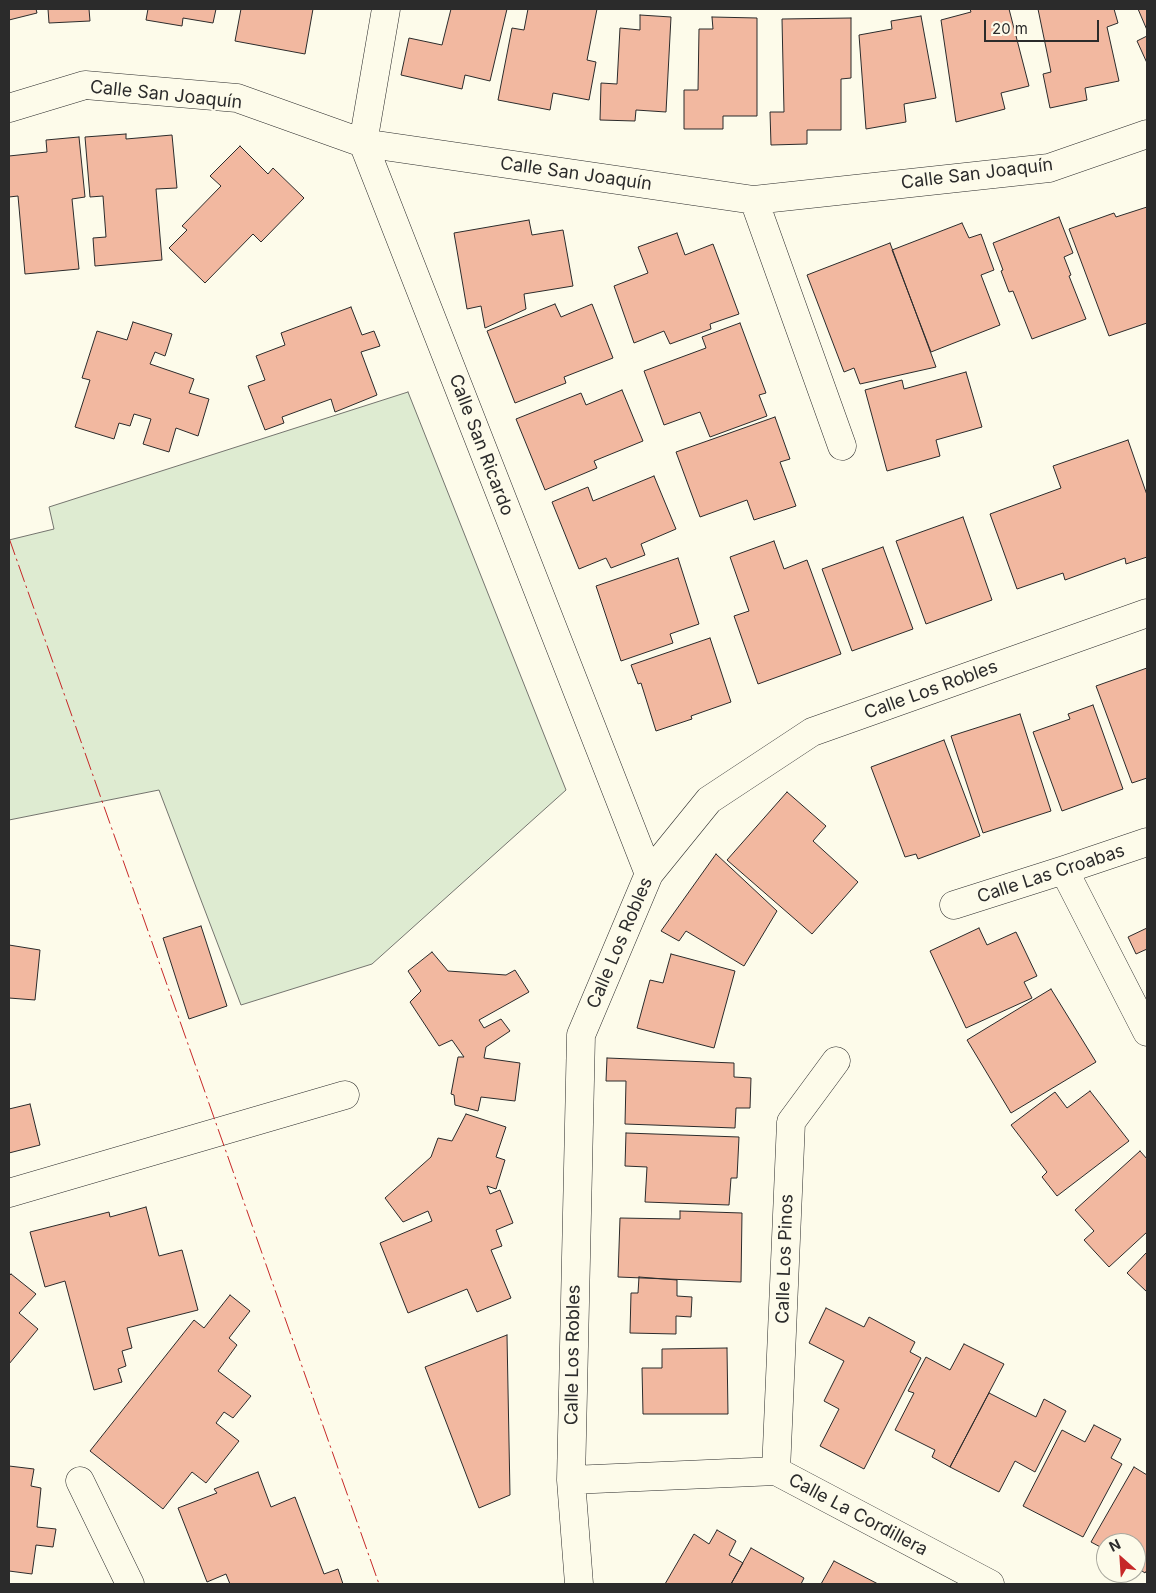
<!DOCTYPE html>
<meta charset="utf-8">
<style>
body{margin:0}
#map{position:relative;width:1156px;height:1593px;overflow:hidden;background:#fdfbea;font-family:Inter,sans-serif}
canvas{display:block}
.frame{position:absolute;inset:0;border:10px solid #2b2b2b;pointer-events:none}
.north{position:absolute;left:1096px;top:1533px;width:50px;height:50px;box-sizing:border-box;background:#fdfbea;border:1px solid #a9a89e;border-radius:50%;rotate:334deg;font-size:14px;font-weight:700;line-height:20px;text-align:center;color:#2b2b2b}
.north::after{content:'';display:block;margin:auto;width:18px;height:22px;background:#c62828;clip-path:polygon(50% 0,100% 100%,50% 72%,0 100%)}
.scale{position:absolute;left:984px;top:20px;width:115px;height:22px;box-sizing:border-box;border:2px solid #2b2b2b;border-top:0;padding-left:6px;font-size:15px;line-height:18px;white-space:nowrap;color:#2b2b2b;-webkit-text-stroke:4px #fdfbea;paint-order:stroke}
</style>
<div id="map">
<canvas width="1156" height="1593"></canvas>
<div class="frame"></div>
<div class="north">N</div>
<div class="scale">20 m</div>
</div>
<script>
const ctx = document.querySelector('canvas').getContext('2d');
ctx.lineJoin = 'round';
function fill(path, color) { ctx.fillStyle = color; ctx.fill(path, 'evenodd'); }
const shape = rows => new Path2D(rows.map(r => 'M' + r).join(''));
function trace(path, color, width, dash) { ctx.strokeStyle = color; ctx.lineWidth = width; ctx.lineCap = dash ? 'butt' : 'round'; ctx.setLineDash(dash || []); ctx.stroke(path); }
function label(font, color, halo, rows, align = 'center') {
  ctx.font = font + ' Inter,sans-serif'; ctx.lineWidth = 4; ctx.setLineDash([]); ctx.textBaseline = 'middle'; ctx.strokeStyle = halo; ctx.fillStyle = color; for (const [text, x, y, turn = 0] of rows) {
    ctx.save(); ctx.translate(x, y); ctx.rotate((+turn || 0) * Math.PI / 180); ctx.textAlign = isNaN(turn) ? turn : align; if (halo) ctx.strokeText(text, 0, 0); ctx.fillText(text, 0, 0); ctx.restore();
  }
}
const green = shape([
 [408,392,566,790,372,964,241,1005,159,790,9,820,9,540,54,529,49,507,408,392]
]);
fill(green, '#deebd1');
trace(green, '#74746e', 1);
const building = shape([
 [9,9,36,9,37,13,9,20,9,9],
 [48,9,89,9,90,21,49,23,48,9],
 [148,9,216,9,213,23,183,18,182,26,146,20,148,9],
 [241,9,313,9,305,54,235,41,241,9],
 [451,9,507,9,490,81,465,75,462,89,401,75,409,38,442,45,451,9],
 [528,9,597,9,587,60,596,62,589,100,553,93,550,110,498,100,512,28,524,30,528,9],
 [970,9,1009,9,1029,86,1001,93,1005,109,956,122,941,20,971,12,970,9],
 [1038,9,1114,9,1118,23,1107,27,1119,81,1085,88,1087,100,1050,108,1043,74,1051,72,1038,9],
 [1138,9,1147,9,1147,30,1138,9],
 [640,15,671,17,666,112,636,110,635,121,600,120,601,83,617,84,620,28,640,30,640,15],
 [921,16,936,98,904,104,906,122,866,129,859,35,892,29,891,21,921,16],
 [712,17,757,18,757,116,723,116,723,129,684,129,684,90,698,90,699,29,713,29,712,17],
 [851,18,851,78,841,79,841,130,807,130,807,144,771,145,770,112,784,112,782,19,851,18],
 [1147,36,1147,63,1137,41,1147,36],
 [126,134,126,139,172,135,177,188,156,189,162,260,95,266,93,238,106,237,103,196,90,197,85,137,126,134],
 [79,137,85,197,72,199,79,269,25,274,18,196,9,197,9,156,47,152,46,140,79,137],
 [240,146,268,174,273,168,304,198,261,242,253,234,205,283,169,248,187,230,182,226,221,186,210,176,240,146],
 [1147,207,1147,323,1109,336,1069,229,1114,213,1116,217,1147,207],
 [1059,217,1073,253,1064,257,1071,275,1069,276,1086,319,1032,339,1013,291,1009,292,1001,271,1003,270,993,243,1059,217],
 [529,220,532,235,563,230,573,286,524,294,526,309,485,328,481,306,467,309,454,233,529,220],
 [962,223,969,238,981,234,994,270,981,275,1000,325,931,352,892,250,962,223],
 [677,233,685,255,713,244,739,314,710,324,711,329,670,344,664,331,634,343,614,286,648,273,638,247,677,233],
 [890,243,936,367,860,384,854,368,844,372,807,275,890,243],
 [555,304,561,317,592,304,613,358,564,377,566,383,515,403,487,331,555,304],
 [351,307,362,335,374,331,380,346,361,352,377,395,335,412,331,399,282,417,284,423,265,430,248,386,265,380,256,356,285,345,281,333,351,307],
 [133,322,172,334,165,356,155,352,150,364,194,379,189,393,209,399,198,436,176,428,169,452,143,444,151,419,134,414,130,426,119,423,114,439,75,427,90,380,82,378,97,331,127,340,133,322],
 [740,323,766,393,759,395,767,416,710,437,700,412,664,425,644,371,706,348,702,337,740,323],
 [966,372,982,427,936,440,940,456,887,471,865,390,902,380,904,389,966,372],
 [622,390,643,441,594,461,597,468,545,490,516,419,581,393,586,405,622,390],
 [775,417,790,459,780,462,796,506,754,520,747,500,700,517,676,452,775,417],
 [1128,440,1147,495,1147,557,1126,564,1125,558,1065,580,1063,573,1017,589,990,514,1061,488,1053,466,1128,440],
 [654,476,676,529,641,544,645,555,611,568,606,558,579,569,552,502,588,487,593,501,654,476],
 [963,517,992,600,926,624,896,541,963,517],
 [774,541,784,569,807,560,841,654,758,684,734,616,749,611,730,557,774,541],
 [883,547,913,629,852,651,822,569,883,547],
 [678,558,699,624,670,634,673,643,621,661,596,586,678,558],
 [710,638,731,702,691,716,692,719,656,731,641,683,638,684,631,665,710,638],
 [1147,668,1147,778,1132,783,1096,686,1147,668],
 [1093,705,1123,789,1062,811,1033,732,1070,719,1068,714,1093,705],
 [1020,714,1051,811,983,833,951,736,1020,714],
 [944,740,980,836,918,859,916,854,905,857,871,767,944,740],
 [787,792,826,826,813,841,858,882,812,934,727,860,787,792],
 [716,854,777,911,744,966,686,931,679,941,661,931,716,854],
 [201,926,227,1006,189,1019,163,938,201,926],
 [979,928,987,945,1016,932,1037,976,1024,982,1032,998,966,1028,930,951,979,928],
 [1147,928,1147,949,1136,954,1128,937,1147,928],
 [9,945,40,950,35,1000,9,998,9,945],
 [432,952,448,971,506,975,515,970,529,992,479,1020,484,1028,501,1019,510,1031,486,1047,484,1058,520,1063,515,1101,481,1097,478,1111,455,1105,454,1095,451,1094,458,1057,464,1057,452,1040,439,1046,410,1002,421,991,408,971,432,952],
 [671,954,735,971,714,1048,637,1028,650,980,663,983,671,954],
 [1051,989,1096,1062,1011,1113,967,1040,1051,989],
 [607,1058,734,1063,734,1077,751,1078,750,1108,736,1108,735,1128,625,1124,626,1081,606,1081,607,1058],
 [1090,1091,1129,1141,1057,1196,1042,1177,1047,1172,1011,1125,1055,1092,1067,1108,1090,1091],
 [30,1104,40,1145,9,1153,9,1109,30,1104],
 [466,1114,506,1127,496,1157,505,1160,496,1189,487,1186,490,1194,500,1190,513,1223,496,1230,502,1246,491,1250,511,1298,477,1312,467,1289,408,1313,380,1243,432,1221,428,1211,403,1222,385,1198,431,1157,438,1138,452,1141,466,1114],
 [626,1133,739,1137,737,1178,731,1178,729,1205,645,1202,647,1167,625,1166,626,1133],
 [1140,1151,1147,1159,1147,1232,1109,1267,1084,1240,1094,1231,1075,1210,1140,1151],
 [146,1207,159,1256,182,1250,198,1310,127,1328,132,1348,122,1351,126,1366,118,1369,122,1382,94,1390,65,1281,45,1287,30,1232,109,1212,110,1217,146,1207],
 [680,1211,742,1213,741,1282,618,1277,620,1218,680,1219,680,1211],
 [1147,1252,1147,1292,1127,1273,1147,1252],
 [11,1274,36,1294,19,1313,38,1329,9,1364,9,1276,11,1274],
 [639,1277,677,1280,677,1296,692,1297,691,1317,676,1316,676,1334,630,1333,631,1293,638,1293,639,1277],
 [230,1295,250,1311,229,1338,237,1345,218,1371,251,1396,233,1418,224,1412,216,1423,239,1441,206,1483,192,1472,163,1509,90,1451,194,1320,204,1328,230,1295],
 [826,1308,864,1327,869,1317,915,1342,910,1352,921,1358,864,1469,820,1446,839,1409,824,1401,844,1361,809,1343,826,1308],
 [507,1335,510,1495,479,1508,425,1367,507,1335],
 [964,1344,1004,1364,950,1467,932,1457,935,1450,895,1430,914,1393,908,1391,926,1357,950,1370,964,1344],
 [727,1348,728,1414,643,1414,642,1368,662,1368,662,1349,727,1348],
 [989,1393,1036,1417,1044,1399,1066,1411,1035,1472,1015,1461,999,1492,950,1467,989,1393],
 [1094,1425,1121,1439,1111,1458,1122,1464,1083,1537,1023,1506,1062,1430,1085,1442,1094,1425],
 [9,1466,34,1469,31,1486,41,1488,37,1527,56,1529,53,1547,36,1545,32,1574,9,1571,9,1466],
 [1134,1467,1147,1475,1147,1570,1145,1573,1136,1567,1136,1543,1106,1543,1106,1550,1091,1542,1134,1467],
 [258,1472,271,1507,295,1497,324,1574,338,1569,343,1584,230,1584,226,1574,207,1582,178,1508,217,1493,214,1489,258,1472],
 [717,1530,736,1541,729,1555,743,1563,731,1584,665,1584,694,1534,709,1544,717,1530],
 [751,1548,804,1578,801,1584,731,1584,751,1548],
 [834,1561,878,1584,821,1584,834,1561]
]);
fill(building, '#f2b8a0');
trace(building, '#2b2b2b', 1);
const minor = shape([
 [386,9,363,143,649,874],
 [9,108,85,85,237,98,363,143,754,200,1049,168,1147,134],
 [754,200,842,446],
 [1064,870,1147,1032],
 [954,905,1064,870,1147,842],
 [9,1193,345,1095],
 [776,1471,791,1122,836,1061],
 [571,1480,776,1471,990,1584],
 [80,1481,130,1584],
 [579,1584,571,1480,581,1035,649,874,709,800,812,732,1147,613]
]);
trace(minor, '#2b2b2b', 29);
trace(minor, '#fdfbea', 28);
trace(shape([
 [9,538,379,1584]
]), '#c62828', 1, [18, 4, 2.5, 4]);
label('18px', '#2b2b2b', '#fdfbea', [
 ["Calle San Joaquín",166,95,6],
 ["Calle San Joaquín",576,174,8],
 ["Calle San Joaquín",977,174,-7],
 ["Calle San Ricardo",481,445,69],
 ["Calle Los Robles",931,690,-20],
 ["Calle Las Croabas",1051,874,-18],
 ["Calle Los Robles",620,943,-67],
 ["Calle Los Pinos",785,1259,-88],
 ["Calle Los Robles",573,1355,-89],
 ["Calle La Cordillera",858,1515,28]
]);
</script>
